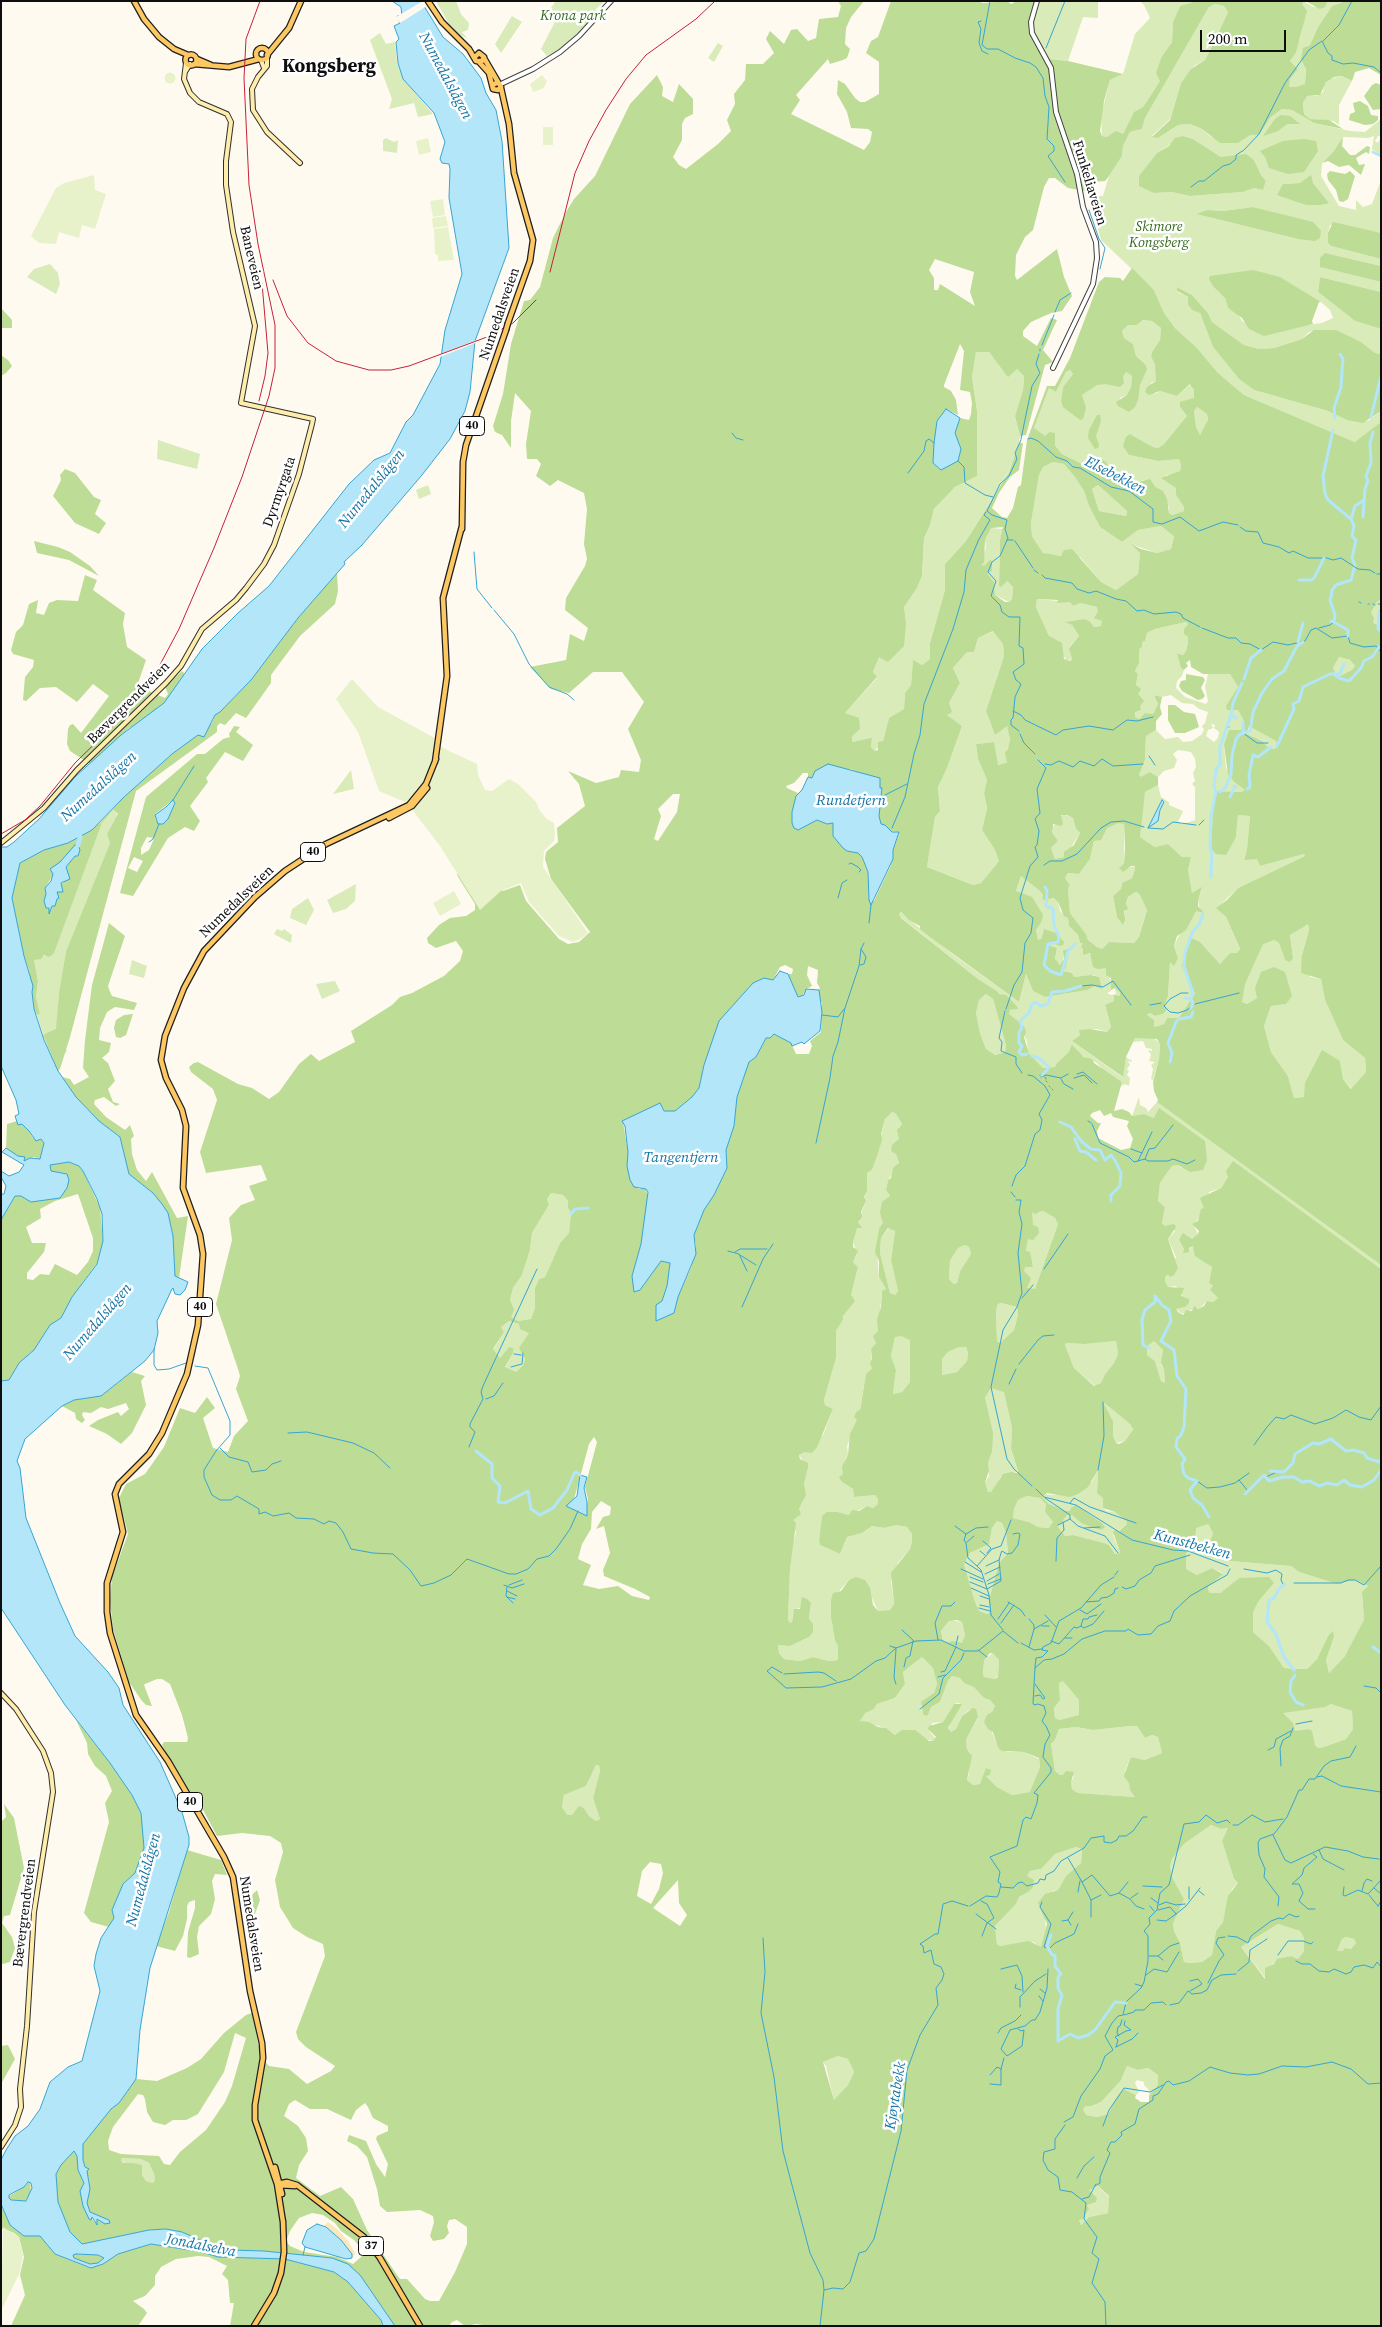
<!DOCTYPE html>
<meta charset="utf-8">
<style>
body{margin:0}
#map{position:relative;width:1382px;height:2327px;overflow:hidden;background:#fffaf0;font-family:"Source Serif 4",serif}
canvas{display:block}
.frame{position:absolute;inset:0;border:2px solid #0e0e0e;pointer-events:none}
.scale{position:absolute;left:1200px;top:30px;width:86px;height:22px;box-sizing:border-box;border:2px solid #0e0e0e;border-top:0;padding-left:6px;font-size:15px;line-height:18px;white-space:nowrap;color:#0e0e0e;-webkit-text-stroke:4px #fff;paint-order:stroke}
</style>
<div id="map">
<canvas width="1382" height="2327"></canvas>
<div class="frame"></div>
<div class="scale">200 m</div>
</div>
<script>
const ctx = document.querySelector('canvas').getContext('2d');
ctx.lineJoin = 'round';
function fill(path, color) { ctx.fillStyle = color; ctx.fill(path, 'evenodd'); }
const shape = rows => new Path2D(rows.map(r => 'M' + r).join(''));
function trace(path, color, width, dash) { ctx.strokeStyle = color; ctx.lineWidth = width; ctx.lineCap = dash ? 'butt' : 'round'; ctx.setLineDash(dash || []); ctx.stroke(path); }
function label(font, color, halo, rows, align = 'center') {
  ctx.font = font + ' "Source Serif 4",serif'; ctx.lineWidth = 5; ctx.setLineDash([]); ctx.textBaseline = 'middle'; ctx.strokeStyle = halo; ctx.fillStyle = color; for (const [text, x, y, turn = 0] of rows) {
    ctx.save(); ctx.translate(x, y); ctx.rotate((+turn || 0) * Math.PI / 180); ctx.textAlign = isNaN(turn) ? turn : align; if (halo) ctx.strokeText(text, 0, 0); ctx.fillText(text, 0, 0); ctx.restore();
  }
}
fill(shape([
 [436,1,456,1,461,14,469,23,468,30,462,32,467,38,460,35,449,24],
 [556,1,605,1,596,9,596,14,576,35,556,52,547,56,541,49,558,16,550,9],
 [1037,1,1098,1,1098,18,1083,17,1068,61,1049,59,1037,44,1031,23],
 [1140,1,1196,1,1180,6,1173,22,1172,42,1162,56,1160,81,1149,98,1143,107,1134,112,1123,134,1107,137,1102,136,1101,116,1110,80,1123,74,1135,34,1150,18,1144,5],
 [1303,1,1313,7,1327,4,1328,1,1346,1,1332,6,1318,27,1310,45,1307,46,1305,84,1302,87,1289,87,1290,79,1298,69,1290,61,1300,38,1306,11,1302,4],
 [1215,4,1224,6,1228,12,1205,60,1194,66,1181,83,1170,119,1152,136,1158,138,1178,125,1190,124,1202,129,1211,137,1238,143,1282,109,1292,110,1314,123,1350,131,1365,132,1381,119,1381,136,1378,136,1375,141,1378,143,1381,137,1381,155,1372,149,1374,136,1368,138,1343,137,1333,152,1322,163,1321,176,1339,206,1356,210,1356,200,1363,207,1372,204,1381,180,1381,233,1330,225,1328,233,1328,243,1331,246,1381,259,1381,266,1329,254,1321,267,1381,282,1381,292,1320,277,1318,292,1355,321,1381,329,1381,354,1375,353,1361,342,1320,330,1309,332,1302,339,1274,348,1259,349,1244,345,1212,322,1208,313,1192,295,1177,287,1177,292,1188,297,1200,313,1213,347,1239,379,1254,390,1328,411,1347,420,1368,421,1381,411,1381,422,1358,441,1355,442,1244,395,1218,373,1197,348,1175,328,1164,313,1154,290,1101,240,1092,206,1097,196,1103,196,1109,176,1122,156,1123,146,1130,132,1142,129,1145,118,1209,7],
 [1183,136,1193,139,1221,157,1239,157,1254,160,1261,175,1266,181,1263,190,1254,188,1243,192,1190,196,1172,192,1154,193,1140,176,1157,153],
 [1311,179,1313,183,1329,203,1283,184,1300,183],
 [1253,207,1302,220,1298,239,1196,214,1207,210,1223,211],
 [1279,277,1321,302,1330,310,1333,318,1322,323,1299,326,1243,322,1237,313,1228,308,1225,298],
 [512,16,522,22,501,53,495,44],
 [380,33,386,44,395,42,397,63,403,79,433,114,418,117,414,103,389,109,392,99,370,40],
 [718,43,723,46,714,62,708,58],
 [1342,76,1352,81,1339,105,1339,125,1334,121,1310,119,1304,114,1303,103,1307,96,1317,96,1323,92,1324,85,1329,79],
 [386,138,394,142,398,140,397,153,383,151,383,140],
 [50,264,58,273,60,284,56,294,27,277,34,269],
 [1143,320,1152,321,1161,328,1160,340,1152,352,1151,357,1155,364,1157,374,1156,381,1151,383,1155,394,1160,391,1177,396,1191,384,1194,390,1194,398,1180,407,1187,416,1185,419,1164,444,1158,448,1153,447,1130,434,1129,455,1158,461,1179,459,1181,465,1180,471,1174,475,1166,475,1165,481,1172,483,1176,488,1176,495,1184,507,1184,511,1172,515,1169,513,1169,507,1144,480,1138,482,1114,478,1107,463,1098,466,1094,470,1062,454,1048,435,1045,437,1034,428,1049,388,1056,392,1066,372,1070,370,1073,374,1063,387,1061,400,1082,395,1096,385,1123,377,1126,372,1132,376,1131,387,1127,395,1120,398,1118,406,1140,385,1145,364,1136,356,1133,344,1124,338,1122,331,1128,325,1137,325],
 [976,352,989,352,1008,376,1017,369,1024,376,1023,390,1015,416,1020,436,1019,443,1009,471,966,541,945,564,945,590,930,643,930,659,922,665,913,661,911,685,905,693,904,709,889,718,883,741,875,751,871,747,872,739,852,742,845,713,877,678,873,672,879,657,906,623,904,607,917,588,922,576,924,538,930,525,934,509,955,487,977,476,977,411,972,377],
 [1197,407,1207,414,1208,421,1200,435,1196,427,1194,411],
 [158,440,200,454,197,469,157,459],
 [1053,462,1064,464,1075,477,1084,491,1089,506,1100,527,1122,542,1138,530,1161,526,1174,535,1171,549,1157,553,1133,545,1140,553,1138,574,1116,590,1101,582,1080,557,1050,555,1043,553,1032,536,1031,523,1039,475,1043,467],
 [428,485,431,494,419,499,416,490],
 [1098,485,1127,511,1126,516,1099,511,1092,489],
 [1004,526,1000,540,999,586,1007,581,1013,587,1012,599,1009,602,995,595,994,582,987,574,987,565,984,566,980,564,986,548,985,540,991,528,1002,529],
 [1037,599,1070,602,1073,606,1080,603,1097,607,1103,622,1102,626,1094,627,1084,619,1066,622,1072,625,1079,636,1069,647,1072,659,1067,661,1049,636,1036,607],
 [1381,599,1380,614,1381,626,1372,623,1371,613,1376,603],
 [1186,622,1188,624,1184,629,1184,633,1188,637,1188,643,1186,651,1183,655,1178,653,1184,670,1182,676,1177,681,1176,688,1185,697,1206,704,1208,701,1205,687,1208,674,1230,674,1238,687,1227,710,1238,710,1244,721,1241,730,1224,745,1226,768,1234,782,1245,790,1241,792,1217,791,1211,831,1236,837,1238,815,1250,816,1247,849,1244,859,1257,858,1260,866,1304,854,1305,856,1238,888,1217,908,1226,917,1240,950,1237,953,1230,953,1220,964,1200,942,1182,966,1195,994,1196,1005,1179,1018,1167,1018,1164,1024,1154,1027,1154,1020,1147,1015,1150,1013,1155,1016,1163,1014,1167,1010,1165,1004,1168,996,1170,961,1178,958,1174,946,1195,902,1200,909,1198,901,1202,888,1192,894,1188,869,1182,857,1168,844,1155,847,1140,837,1142,810,1145,792,1158,785,1161,797,1169,802,1169,805,1183,811,1178,822,1183,824,1195,820,1195,787,1192,784,1195,781,1193,773,1196,767,1195,759,1191,752,1178,750,1173,754,1177,760,1174,768,1164,771,1158,777,1150,772,1142,778,1138,778,1145,760,1146,736,1156,730,1165,739,1178,737,1183,742,1192,741,1201,735,1204,730,1202,726,1205,723,1208,712,1199,709,1193,704,1182,703,1171,695,1162,697,1154,695,1158,704,1153,714,1145,713,1139,719,1135,717,1135,711,1140,706,1136,685,1138,675,1135,671,1139,663,1139,649,1142,642,1145,641,1147,633,1155,629],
 [1211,724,1215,725,1214,728,1219,732,1218,738,1214,742,1206,736,1208,730,1213,728],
 [994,631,1003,644,1004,656,986,711,995,735,1007,725,1010,739,1007,764,997,765,994,742,976,744,978,759,987,780,984,793,987,808,982,830,995,850,999,861,981,883,973,885,927,867,935,817,940,811,938,787,947,768,962,726,947,715,949,703,960,683,953,668,967,652,974,652,978,638],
 [1339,657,1350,660,1355,666,1352,670,1340,676,1336,674,1333,668],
 [1250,726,1276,741,1277,747,1274,749,1268,747,1262,741,1247,734],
 [351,770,354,789,333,794],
 [113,808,118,816,107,834,110,843,66,951,59,992,57,1023,67,1052,60,1054,52,1032,43,1035,37,1015,40,1014,36,995,38,981,34,960,54,952,102,823],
 [1063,814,1073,818,1076,829,1080,833,1065,857,1055,859,1051,848,1058,841,1052,832,1053,827],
 [1118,822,1124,824,1124,864,1128,868,1135,866,1135,869,1132,878,1122,883,1121,889,1113,896,1117,917,1124,915,1128,897,1134,893,1138,892,1140,895,1147,909,1139,937,1134,943,1109,942,1102,949,1097,947,1088,940,1086,934,1070,913,1068,889,1070,885,1065,878,1068,873,1079,874,1090,859,1094,841,1107,827],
 [1021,876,1040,891,1043,895,1042,900,1051,897,1058,902,1060,911,1068,918,1069,926,1078,935,1080,943,1083,943,1082,948,1092,956,1093,967,1106,968,1112,984,1111,991,1107,993,1111,995,1116,994,1115,988,1120,993,1120,996,1114,996,1114,1001,1105,1006,1111,1027,1107,1032,1097,1029,1080,1030,1080,1035,1072,1041,1122,1077,1126,1057,1130,1060,1131,1059,1132,1062,1128,1061,1130,1065,1127,1069,1129,1071,1127,1075,1130,1078,1129,1086,1125,1084,1121,1086,1122,1082,1103,1070,1097,1063,1069,1049,1069,1053,1057,1063,1055,1067,1043,1068,1028,1054,1027,1041,1015,1019,1009,1014,1008,1011,1015,1009,1017,1006,1007,997,999,994,997,991,978,979,899,916,900,912,955,956,1019,1002,1026,974,1033,991,1045,997,1086,990,1095,986,1102,988,1099,983,1099,977,1093,975,1074,977,1072,973,1063,971,1068,948,1064,953,1062,966,1055,960,1057,948,1048,945,1053,943,1059,944,1060,940,1043,931,1041,939,1038,941,1036,930,1041,923,1016,891],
 [356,884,355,901,346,909,333,913,327,900],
 [308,898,314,910,306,925,290,918,292,909],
 [1308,923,1309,930,1302,955,1310,977,1321,979,1325,1000,1343,1040,1365,1058,1366,1072,1352,1089,1343,1079,1340,1061,1304,1097,1294,1098,1288,1076,1271,1052,1264,1026,1271,1006,1285,1004,1257,998,1247,1004,1242,1002,1244,984,1263,943,1274,940,1279,943,1285,960,1293,958,1290,935],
 [277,929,282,931,284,929,292,935,291,943,274,934],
 [132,960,147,966,144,978,129,974],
 [335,981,340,991,322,999,316,984],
 [986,994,993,999,1006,1045,1005,1052,994,1055,986,1049,980,1033,976,1013,979,1000],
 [1135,1038,1153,1038,1160,1043,1159,1059,1153,1080,1151,1079,1153,1069,1151,1065,1155,1062,1149,1061,1151,1055,1148,1050,1152,1051,1152,1049,1146,1048,1143,1041,1133,1042],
 [1139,1097,1140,1105,1146,1108,1148,1112,1157,1102,1381,1265,1381,1269,1233,1162,1228,1177,1221,1188,1209,1192,1204,1208,1194,1226,1198,1234,1194,1239,1179,1240,1184,1249,1190,1250,1189,1249,1193,1246,1199,1257,1212,1267,1209,1283,1213,1286,1211,1291,1218,1298,1213,1302,1207,1301,1200,1308,1186,1311,1182,1314,1176,1309,1185,1307,1181,1292,1176,1286,1168,1287,1165,1281,1165,1277,1176,1257,1168,1239,1175,1231,1170,1226,1165,1226,1162,1223,1165,1207,1158,1201,1160,1183,1172,1166,1178,1165,1183,1169,1154,1118,1144,1114,1132,1116],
 [891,1112,896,1114,902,1124,898,1128,899,1139,896,1153,899,1164,888,1180,886,1190,890,1196,882,1214,883,1223,877,1250,879,1277,886,1289,882,1291,878,1331,876,1343,871,1349,872,1368,866,1374,858,1420,847,1446,848,1455,845,1459,843,1474,840,1477,842,1482,853,1489,854,1497,875,1495,878,1499,878,1504,873,1508,867,1506,849,1515,838,1512,822,1517,819,1540,820,1545,840,1554,847,1537,862,1533,872,1526,884,1528,896,1525,907,1527,912,1534,912,1541,910,1549,898,1563,891,1581,894,1604,890,1610,878,1611,872,1598,849,1580,831,1600,832,1624,838,1646,838,1660,829,1661,813,1657,800,1661,784,1659,779,1653,778,1645,790,1646,809,1637,809,1619,811,1603,797,1609,793,1613,792,1622,790,1623,788,1620,790,1569,793,1542,796,1533,792,1520,803,1502,804,1484,808,1468,799,1455,823,1435,833,1409,825,1405,824,1400,836,1358,836,1331,843,1320,843,1316,851,1305,851,1295,858,1267,853,1262,857,1254,853,1242,855,1231,857,1228,861,1228,858,1222,866,1201,864,1198,867,1191,867,1173,872,1170,875,1162,885,1119],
 [551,1193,563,1195,568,1201,568,1208,571,1213,569,1233,560,1243,545,1277,539,1279,535,1288,535,1308,531,1319,518,1321,511,1317,510,1300,513,1288,522,1275,530,1250,532,1233,549,1205,547,1199],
 [1032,1211,1039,1213,1043,1211,1055,1218,1058,1224,1035,1289,1026,1289,1024,1272,1024,1267,1033,1266,1026,1251,1028,1239,1033,1225,1031,1217],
 [889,1228,895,1231,891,1260,898,1291,895,1295,890,1293,880,1253,881,1238],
 [965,1245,969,1247,971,1254,960,1271,957,1283,954,1284,949,1279,950,1261,958,1248],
 [1001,1303,1017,1307,1018,1315,1014,1330,1000,1343,997,1341,996,1310,998,1304],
 [509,1321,519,1324,529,1333,523,1354,525,1359,523,1365,516,1372,505,1368,513,1353,509,1347,500,1358,493,1350,504,1332,501,1327],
 [901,1335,910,1340,910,1382,902,1392,893,1394,896,1370,891,1356,895,1337],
 [1116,1341,1118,1354,1114,1363,1105,1374,1101,1383,1095,1386,1074,1368,1065,1345,1066,1343,1085,1344],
 [1154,1341,1163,1350,1161,1365,1164,1370,1165,1383,1161,1381,1155,1361,1147,1355,1147,1345],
 [959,1347,966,1347,968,1353,967,1361,957,1372,942,1375,942,1359,948,1352],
 [991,1388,1004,1391,1012,1428,1011,1450,1018,1471,1000,1477,997,1485,991,1492,988,1492,985,1482,989,1476,988,1463,992,1452,985,1398],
 [1103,1402,1130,1424,1133,1431,1125,1441,1116,1443,1113,1436,1113,1421],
 [1098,1470,1097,1488,1103,1498,1103,1508,1107,1511,1115,1512,1126,1521,1127,1524,1113,1535,1120,1552,1119,1554,1115,1554,1109,1545,1104,1543,1073,1535,1065,1536,1058,1527,1067,1515,1072,1515,1081,1523,1101,1530,1102,1523,1076,1505,1070,1511,1065,1512,1049,1504,1042,1497,1044,1494,1054,1495,1092,1482],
 [1027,1496,1040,1498,1046,1504,1045,1512,1053,1522,1050,1528,1038,1527,1029,1522,1013,1518,1014,1509,1018,1500],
 [997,1521,1002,1523,1006,1533,1008,1553,999,1563,989,1600,992,1612,987,1614,979,1611,975,1602,964,1564,970,1553,989,1544,992,1528],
 [1208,1524,1213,1533,1211,1539,1207,1542,1205,1552,1229,1561,1291,1566,1299,1572,1337,1584,1355,1580,1368,1586,1362,1593,1364,1620,1355,1642,1345,1656,1329,1673,1326,1660,1334,1637,1328,1636,1317,1659,1307,1669,1297,1669,1284,1668,1269,1646,1253,1632,1253,1613,1258,1602,1274,1583,1239,1578,1220,1593,1209,1593,1208,1587,1223,1573,1212,1568,1197,1575,1186,1569,1187,1545,1196,1527],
 [950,1620,962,1622,965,1635,962,1644,947,1644,943,1641,941,1631],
 [993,1652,999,1660,998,1676,995,1679,984,1677,983,1674,984,1661],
 [922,1657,933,1668,937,1684,934,1693,921,1706,923,1714,925,1716,928,1715,931,1707,940,1702,948,1681,952,1676,960,1678,964,1683,974,1686,984,1698,990,1700,995,1706,992,1712,991,1729,998,1748,1008,1752,1024,1752,1039,1759,1040,1767,1031,1792,1012,1795,997,1787,986,1776,988,1769,980,1784,973,1785,967,1780,969,1774,970,1752,967,1749,966,1740,978,1718,969,1710,962,1716,956,1729,951,1732,948,1731,951,1722,961,1704,958,1703,954,1704,943,1722,932,1723,930,1732,936,1739,933,1741,900,1733,895,1735,886,1728,860,1721,865,1712,874,1709,877,1704,895,1698,905,1684,903,1672],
 [1063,1680,1079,1700,1079,1715,1059,1720,1055,1718,1054,1708,1060,1700,1059,1683],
 [1331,1704,1352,1711,1353,1729,1346,1739,1324,1747,1318,1748,1315,1745,1311,1731,1309,1729,1295,1732,1282,1712,1324,1707],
 [1131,1726,1137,1726,1145,1738,1152,1735,1158,1737,1162,1753,1143,1760,1132,1757,1130,1759,1125,1771,1136,1797,1078,1793,1072,1789,1071,1782,1074,1776,1060,1775,1055,1771,1051,1744,1055,1740,1059,1729,1076,1727,1093,1730],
 [596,1765,599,1765,600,1771,593,1798,600,1819,596,1821,589,1816,584,1808,572,1815,567,1816,562,1807,564,1795,586,1786],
 [1211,1825,1221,1829,1229,1828,1222,1841,1234,1879,1238,1883,1232,1889,1223,1922,1216,1931,1212,1955,1202,1962,1190,1963,1184,1962,1180,1943,1174,1931,1173,1922,1184,1899,1172,1877,1170,1866,1172,1859,1184,1844],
 [1076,1847,1082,1849,1081,1863,1066,1876,1058,1890,1052,1891,1045,1921,1046,1928,1041,1948,1033,1942,1000,1946,997,1944,995,1926,1016,1904,1019,1897,1028,1892,1026,1876,1030,1871,1041,1869,1045,1865,1055,1854],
 [1278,1924,1300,1931,1304,1938,1304,1951,1298,1959,1291,1956,1280,1959,1270,1966,1266,1979,1241,1947],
 [1346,1937,1354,1939,1356,1943,1351,1949,1345,1948,1342,1951,1337,1951,1342,1939],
 [838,2056,848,2059,854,2072,848,2085,834,2101,826,2066,823,2062],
 [1127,2066,1138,2070,1148,2068,1158,2075,1158,2086,1151,2095,1149,2096,1150,2091,1144,2085,1144,2082,1137,2080,1135,2083,1139,2092,1136,2095,1124,2089,1116,2098,1108,2114,1097,2117,1086,2115,1083,2109,1086,2106,1093,2106,1101,2102,1122,2078],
 [122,2158,141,2159,149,2163,154,2174,155,2180,153,2183,146,2181,142,2175,141,2165,134,2163,124,2163,121,2160],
 [1096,2184,1109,2197,1108,2213,1089,2217,1081,2225,1079,2220,1083,2219,1089,2209,1086,2206,1089,2204,1089,2190,1093,2189]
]), '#d8ebb8');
fill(shape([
 [838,1,864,1,851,17,846,28,845,44,850,49,847,58,843,60,830,64,828,59,796,95,800,100,791,114,864,150,870,142,872,132,868,129,851,128,847,112,837,94,838,80,845,84,855,98,860,102,865,102,879,94,879,62,866,53,871,41,878,37,891,1,977,1,983,3,1007,1,1011,4,1017,1,1037,1,1032,30,1040,49,1049,59,1068,61,1123,74,1110,80,1104,101,1100,131,1102,136,1107,137,1116,131,1123,134,1134,112,1143,107,1149,98,1160,81,1156,73,1162,56,1172,42,1173,22,1180,6,1196,1,1328,1,1325,7,1320,9,1307,2,1304,1,1302,4,1307,11,1296,52,1290,61,1298,69,1290,79,1289,87,1296,87,1305,84,1306,69,1301,59,1303,48,1310,45,1318,27,1332,6,1346,1,1381,1,1381,75,1369,68,1355,72,1352,81,1342,76,1334,77,1326,82,1320,95,1307,96,1303,103,1304,114,1310,119,1329,120,1343,129,1314,123,1292,110,1282,109,1270,118,1259,135,1250,135,1238,143,1220,143,1202,129,1190,124,1178,125,1158,138,1152,137,1170,120,1181,83,1191,69,1205,60,1213,44,1228,12,1224,6,1215,4,1209,7,1145,118,1142,129,1130,132,1123,146,1122,156,1109,176,1105,181,1094,182,1091,189,1085,191,1068,188,1055,178,1049,178,1044,187,1033,230,1025,237,1016,255,1015,276,1017,280,1057,249,1064,277,1072,296,1062,311,1051,313,1031,322,1023,331,1023,336,1037,346,1051,318,1057,320,1043,350,1053,362,1045,365,1026,435,1020,436,1015,416,1023,390,1024,376,1017,369,1008,377,989,352,976,352,972,377,977,411,977,476,955,487,934,509,930,525,924,538,922,576,917,588,904,607,906,623,904,646,888,662,879,657,873,672,877,677,845,713,859,718,860,729,852,736,852,742,872,738,871,747,875,751,878,750,878,742,883,741,889,718,904,709,905,693,911,685,913,660,922,665,930,659,930,643,945,590,945,564,966,541,1009,472,1019,443,1023,443,1019,470,1010,477,999,493,992,508,1002,517,1007,518,1013,508,1018,487,1021,485,1027,440,1047,386,1055,386,1070,358,1099,282,1105,277,1120,278,1123,281,1132,268,1154,290,1164,313,1175,328,1197,348,1218,373,1244,395,1355,442,1381,422,1381,599,1376,603,1371,613,1374,618,1373,623,1381,626,1381,1265,1157,1102,1158,1100,1154,1091,1153,1082,1159,1059,1160,1044,1157,1039,1135,1038,1126,1057,1123,1077,1072,1041,1080,1035,1079,1030,1090,1029,1107,1032,1111,1027,1105,1005,1114,1001,1114,995,1120,996,1120,993,1115,988,1111,990,1111,978,1106,975,1106,968,1098,969,1093,967,1090,953,1083,955,1083,949,1081,947,1083,943,1080,943,1078,935,1069,926,1068,918,1064,916,1058,902,1053,898,1042,900,1043,895,1040,891,1021,876,1016,891,1032,897,1043,915,1041,923,1036,930,1038,940,1041,939,1044,929,1056,933,1064,942,1063,945,1060,946,1053,943,1048,945,1057,948,1055,959,1060,965,1064,959,1063,951,1069,948,1066,967,1063,971,1072,973,1074,977,1091,975,1099,977,1102,989,1095,986,1087,990,1045,997,1033,991,1026,974,1019,1002,930,937,920,929,920,926,909,920,901,912,899,914,901,918,978,979,997,991,999,994,1006,995,1017,1006,1018,1009,1010,1010,1009,1014,1024,1026,1026,1032,1024,1037,1029,1054,1043,1068,1055,1067,1057,1063,1068,1053,1072,1045,1084,1057,1092,1059,1094,1063,1122,1082,1114,1111,1122,1109,1129,1112,1132,1116,1144,1114,1154,1118,1159,1108,1205,1141,1207,1160,1203,1170,1190,1172,1178,1165,1172,1166,1160,1183,1158,1201,1165,1207,1162,1223,1165,1226,1174,1224,1176,1227,1168,1239,1178,1268,1174,1275,1170,1277,1168,1274,1165,1277,1165,1281,1168,1287,1184,1288,1181,1296,1189,1299,1189,1303,1185,1307,1176,1309,1178,1312,1183,1315,1186,1310,1192,1311,1194,1306,1198,1309,1204,1306,1207,1301,1213,1302,1218,1298,1210,1290,1213,1286,1209,1283,1212,1267,1195,1256,1193,1246,1189,1248,1189,1252,1183,1253,1184,1249,1179,1240,1183,1233,1192,1239,1198,1234,1199,1231,1192,1224,1198,1221,1201,1209,1204,1208,1200,1198,1221,1188,1228,1177,1226,1171,1233,1161,1381,1269,1381,2326,491,2326,476,2324,465,2326,457,2320,452,2322,449,2326,395,2326,360,2275,332,2258,264,2251,230,2250,214,2246,182,2232,166,2229,149,2230,82,2244,70,2232,58,2202,56,2174,61,2165,74,2150,77,2156,78,2170,84,2183,80,2191,86,2212,96,2224,96,2219,103,2222,109,2220,90,2212,87,2203,89,2180,82,2155,83,2144,86,2139,111,2109,119,2103,136,2079,157,2081,187,2068,201,2059,224,2033,246,2015,252,2013,261,2057,269,2066,289,2069,307,2084,331,2071,335,2066,306,2047,298,2039,296,2032,325,1956,323,1944,307,1937,293,1928,280,1907,275,1880,283,1852,281,1843,270,1836,242,1833,217,1836,201,1806,182,1783,162,1745,164,1742,187,1742,188,1738,182,1715,170,1684,162,1679,157,1679,145,1684,144,1685,152,1706,146,1705,142,1701,129,1682,113,1629,110,1601,112,1577,128,1534,119,1498,126,1484,145,1474,164,1447,180,1408,195,1413,207,1397,215,1408,203,1418,213,1448,228,1452,234,1436,248,1421,236,1389,240,1376,238,1369,216,1304,232,1240,229,1218,241,1205,255,1200,249,1186,267,1180,261,1165,206,1173,200,1152,217,1100,213,1089,191,1072,189,1067,194,1063,198,1062,238,1084,252,1088,269,1099,279,1092,299,1064,311,1054,319,1061,355,1042,351,1031,392,1005,400,997,412,993,444,976,460,961,463,951,456,941,436,948,428,943,427,938,439,925,450,918,466,916,475,910,475,904,457,875,463,865,496,884,503,891,520,885,526,901,559,939,568,944,579,942,590,932,551,879,545,859,546,852,558,842,557,828,585,806,579,784,568,771,596,783,619,777,621,770,639,772,641,760,628,729,644,702,622,672,593,672,569,693,551,689,530,667,566,660,570,634,584,641,588,628,565,610,566,598,585,566,587,559,584,544,587,509,584,493,558,480,550,486,536,476,541,464,537,459,527,459,526,444,531,411,515,393,511,421,511,448,502,435,495,432,493,426,503,394,511,344,524,301,530,300,540,287,553,238,566,212,574,199,595,176,630,104,657,75,663,87,662,96,673,102,679,84,693,99,693,114,685,118,682,124,682,140,673,157,679,165,686,169,718,144,731,131,727,120,735,104,734,94,745,80,746,64,763,64,774,53,766,39,770,31,784,44,791,30,797,29,808,41,816,38,819,19,838,17,841,6],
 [935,259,974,272,970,292,975,306,940,284,938,290,934,290,934,278,929,270],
 [1143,320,1152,321,1161,328,1160,340,1152,352,1151,357,1155,364,1156,381,1147,387,1145,392,1149,395,1160,391,1177,396,1190,384,1194,390,1194,398,1180,402,1180,407,1187,416,1164,444,1158,448,1153,447,1130,434,1126,437,1123,446,1129,455,1158,461,1179,459,1181,465,1180,471,1161,478,1176,488,1176,495,1184,507,1184,511,1172,515,1169,513,1167,499,1163,491,1155,487,1150,479,1138,482,1114,478,1107,463,1102,459,1097,460,1097,466,1094,470,1062,454,1055,445,1055,433,1050,432,1045,436,1034,428,1049,388,1056,392,1066,372,1070,370,1073,374,1063,387,1061,400,1063,407,1080,420,1083,419,1086,408,1082,395,1097,385,1105,384,1120,387,1124,383,1123,377,1126,372,1132,376,1131,387,1127,395,1116,402,1118,406,1129,412,1135,407,1138,400,1140,385,1147,369,1145,364,1136,356,1133,344,1124,338,1122,331,1128,325,1137,325],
 [960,344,964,351,960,390,970,392,972,403,971,414,969,420,960,418,955,433,961,449,941,470,933,463,937,421,946,409,958,415,956,400,951,391,944,387,944,385],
 [1197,407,1207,414,1208,420,1200,435,1196,427,1194,411],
 [1053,462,1064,464,1075,477,1084,491,1089,506,1100,527,1122,542,1138,530,1161,526,1174,536,1171,549,1157,553,1141,549,1131,544,1140,553,1138,574,1116,590,1101,582,1072,549,1064,550,1061,556,1043,553,1032,536,1031,523,1039,475,1043,467],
 [1098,485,1127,511,1126,516,1099,511,1092,489],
 [1003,527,1000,540,999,586,1001,587,1007,581,1013,587,1012,599,1009,602,1005,602,995,595,994,582,987,573,992,571,992,561,990,560,984,566,981,564,984,563,985,540,991,528],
 [1037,599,1058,600,1057,603,1070,602,1073,606,1080,603,1097,607,1098,612,1094,618,1102,621,1101,626,1094,627,1089,621,1084,619,1065,622,1072,625,1079,636,1069,648,1072,659,1070,661,1064,659,1062,643,1049,636,1036,607],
 [1186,622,1188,624,1184,629,1184,634,1188,637,1188,643,1186,651,1183,655,1177,653,1181,668,1184,670,1188,666,1186,663,1190,660,1191,667,1203,674,1230,674,1238,687,1226,706,1227,710,1238,710,1244,721,1241,730,1229,730,1224,745,1228,774,1234,782,1245,790,1241,792,1217,791,1213,808,1211,848,1216,854,1226,855,1236,837,1238,815,1250,816,1247,849,1244,860,1257,859,1260,866,1304,854,1305,856,1238,888,1227,900,1216,908,1226,917,1240,949,1237,953,1230,953,1220,964,1200,942,1189,937,1182,966,1195,994,1179,1018,1167,1018,1164,1024,1154,1027,1154,1020,1147,1015,1150,1013,1155,1016,1163,1014,1167,1010,1165,1004,1168,996,1170,962,1174,966,1178,958,1174,946,1177,936,1186,930,1196,911,1204,913,1198,906,1198,901,1202,887,1192,893,1188,869,1191,857,1182,857,1168,844,1155,847,1140,837,1145,792,1158,785,1158,777,1150,772,1141,777,1139,775,1145,760,1146,736,1156,730,1156,721,1162,714,1160,707,1162,697,1154,695,1158,704,1153,714,1145,713,1139,719,1135,717,1135,712,1141,710,1140,706,1144,701,1138,694,1141,689,1136,685,1138,674,1135,671,1139,663,1139,649,1142,647,1142,642,1145,641,1147,633,1155,629],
 [993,631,1003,644,1004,656,986,711,995,735,1007,726,1010,739,1008,750,1005,752,1007,763,998,765,994,742,976,744,978,759,987,780,984,793,987,808,982,830,995,850,999,861,981,883,973,885,927,867,935,817,940,811,938,787,947,768,962,726,947,715,952,712,949,703,960,683,953,668,967,652,974,652,978,638],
 [1339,657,1350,660,1355,666,1352,670,1340,676,1336,674,1333,668],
 [1249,726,1276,741,1277,747,1274,749,1268,747,1262,741,1247,734],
 [850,769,869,776,880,786,879,788,882,789,879,816,881,824,886,826,890,831,899,832,899,834,893,850,891,865,874,901,869,900,868,872,862,857,858,853,847,851,834,836,833,823,827,824,817,820,798,830,796,796,798,793,787,788,786,786,794,783,803,773,808,773,808,777,811,778],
 [673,794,680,794,677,812,658,841,654,839,661,816,658,809],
 [1061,815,1067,815,1073,818,1076,829,1080,833,1074,845,1064,852,1064,857,1055,859,1051,848,1058,841,1052,832,1053,827,1053,824,1061,826,1063,824],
 [1118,823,1124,824,1125,848,1124,864,1119,868,1123,872,1131,866,1135,866,1135,869,1132,878,1122,883,1121,889,1113,896,1117,917,1123,925,1125,920,1124,911,1128,909,1126,904,1128,897,1134,893,1137,892,1140,895,1147,910,1139,937,1134,943,1109,942,1102,949,1097,947,1088,940,1086,934,1070,913,1068,889,1070,885,1065,878,1068,873,1079,874,1090,859,1094,841,1101,840,1107,828],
 [1308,924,1309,930,1302,955,1301,973,1321,979,1325,1000,1343,1040,1365,1058,1366,1072,1351,1089,1343,1079,1340,1061,1322,1050,1305,1083,1304,1097,1294,1098,1288,1076,1271,1052,1264,1026,1271,1006,1286,1004,1292,996,1285,972,1274,967,1261,972,1255,988,1257,998,1247,1004,1242,1002,1245,984,1263,944,1274,940,1279,943,1285,960,1290,962,1293,958,1290,935],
 [785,965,793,969,792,974,788,974,796,994,801,998,806,989,812,986,807,975,808,966,818,970,817,983,820,988,818,990,819,998,822,1003,821,1032,810,1041,812,1046,809,1054,796,1054,791,1043,774,1034,766,1038,756,1057,749,1062,737,1097,734,1126,726,1150,727,1168,714,1195,704,1210,694,1235,696,1246,691,1268,678,1297,674,1313,662,1301,667,1286,670,1263,661,1261,640,1290,632,1276,641,1244,648,1198,646,1189,638,1189,627,1166,628,1152,623,1122,660,1105,664,1111,675,1111,692,1097,699,1088,704,1065,721,1019,753,983,764,978,773,980,780,967],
 [986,994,993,999,1006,1045,1005,1052,995,1055,986,1049,980,1033,976,1013,979,1000],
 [1100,1110,1104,1116,1111,1113,1113,1117,1129,1121,1127,1126,1133,1139,1130,1148,1121,1150,1098,1138,1097,1131,1101,1123,1098,1123,1090,1116,1092,1113],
 [892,1112,896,1114,902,1124,897,1130,899,1139,892,1145,891,1151,896,1154,899,1163,893,1168,891,1178,888,1180,886,1190,890,1196,882,1202,880,1213,883,1223,879,1229,875,1252,879,1261,879,1277,886,1289,882,1291,881,1307,877,1319,878,1331,873,1336,876,1343,871,1349,872,1359,870,1363,872,1368,866,1374,860,1410,857,1411,854,1417,857,1420,850,1434,848,1455,842,1466,843,1474,839,1477,842,1482,853,1489,854,1497,875,1495,878,1499,878,1504,873,1508,867,1506,859,1511,852,1510,849,1515,838,1512,827,1512,822,1516,819,1540,820,1545,840,1554,847,1537,862,1533,872,1526,884,1528,896,1525,907,1527,912,1534,912,1541,910,1549,891,1573,894,1604,890,1610,878,1611,873,1605,870,1588,865,1580,856,1577,849,1580,841,1591,833,1593,831,1600,831,1617,835,1640,838,1646,838,1660,829,1661,813,1657,800,1661,784,1659,779,1653,778,1645,790,1646,809,1637,813,1632,813,1624,809,1619,811,1603,807,1599,802,1597,800,1609,794,1609,792,1622,790,1623,788,1620,790,1569,796,1523,793,1520,801,1514,799,1509,806,1495,804,1484,808,1468,808,1463,800,1459,799,1455,804,1452,812,1453,817,1447,833,1409,825,1405,824,1400,836,1358,836,1331,843,1320,843,1316,855,1301,851,1295,858,1267,853,1262,858,1251,853,1247,853,1242,857,1228,862,1228,858,1222,862,1217,861,1212,866,1201,864,1197,867,1191,867,1173,872,1170,875,1162,882,1140,881,1134,885,1119],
 [551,1193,563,1195,568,1201,568,1208,571,1213,569,1233,560,1243,545,1277,539,1279,535,1288,535,1308,531,1319,518,1321,511,1317,514,1310,510,1300,513,1288,522,1275,530,1250,532,1233,549,1205,547,1199],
 [1043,1211,1055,1218,1058,1224,1035,1289,1027,1288,1031,1278,1024,1271,1025,1267,1033,1267,1030,1252,1026,1251,1028,1239,1033,1240,1039,1233,1038,1227,1033,1225,1032,1212,1035,1214],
 [888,1228,895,1231,891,1260,898,1291,895,1295,890,1293,880,1253,881,1238],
 [965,1245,969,1247,971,1254,960,1271,957,1283,954,1284,949,1279,950,1261,958,1248],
 [1001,1303,1017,1307,1018,1315,1014,1330,1000,1343,997,1341,996,1310,998,1304],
 [509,1321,519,1324,520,1329,529,1333,519,1348,525,1359,523,1365,516,1372,505,1367,513,1353,513,1348,509,1347,500,1358,493,1349,504,1332,501,1327],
 [901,1336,910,1340,910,1382,902,1392,893,1394,896,1370,891,1356,895,1337],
 [1116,1341,1118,1354,1114,1363,1105,1374,1101,1383,1094,1386,1074,1368,1065,1345,1066,1343,1085,1344],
 [1154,1341,1163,1350,1161,1363,1164,1370,1165,1383,1161,1381,1155,1361,1147,1355,1147,1346],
 [959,1347,966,1347,968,1353,967,1361,957,1372,942,1375,942,1359,948,1352],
 [991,1388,1004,1392,1012,1428,1011,1449,1018,1471,1017,1473,1012,1472,1003,1474,991,1492,988,1492,985,1482,989,1471,988,1463,992,1452,993,1433,985,1398],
 [1103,1402,1130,1424,1133,1430,1125,1441,1119,1444,1116,1443,1113,1436,1113,1421],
 [594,1437,597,1442,585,1487,588,1499,586,1512,573,1503,589,1444],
 [1098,1470,1097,1493,1103,1498,1103,1508,1115,1512,1126,1521,1127,1524,1119,1531,1115,1530,1113,1532,1120,1552,1119,1554,1115,1554,1109,1545,1104,1543,1073,1535,1065,1536,1058,1527,1067,1515,1072,1515,1081,1523,1091,1527,1101,1530,1105,1527,1102,1523,1076,1505,1071,1508,1070,1511,1065,1511,1049,1504,1042,1497,1047,1493,1070,1497,1078,1494,1088,1487],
 [1027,1496,1040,1498,1046,1504,1045,1512,1053,1522,1049,1528,1038,1527,1029,1522,1013,1518,1014,1509,1018,1500],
 [601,1501,611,1507,610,1515,603,1517,596,1529,604,1526,610,1553,603,1570,604,1576,635,1589,650,1597,649,1600,632,1596,618,1586,599,1589,583,1585,591,1565,578,1559,582,1544,591,1529,592,1512],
 [997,1521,1002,1523,1006,1533,1008,1553,999,1563,989,1600,991,1612,987,1614,979,1611,975,1602,964,1564,970,1553,989,1544,992,1528],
 [1208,1524,1213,1533,1211,1539,1207,1542,1205,1552,1229,1561,1291,1566,1299,1572,1337,1584,1355,1580,1368,1586,1362,1592,1364,1620,1345,1656,1329,1673,1326,1660,1334,1637,1333,1631,1328,1636,1317,1659,1307,1669,1297,1669,1284,1668,1269,1646,1253,1632,1253,1613,1258,1602,1274,1583,1269,1577,1239,1578,1220,1593,1209,1593,1208,1587,1223,1574,1212,1568,1197,1575,1186,1569,1187,1545,1195,1540,1196,1528],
 [957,1620,962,1622,965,1635,962,1643,952,1641,947,1643,943,1641,941,1631,949,1621],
 [990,1653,993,1653,999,1660,998,1677,995,1679,984,1677,983,1674,984,1661],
 [922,1657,933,1668,937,1684,934,1693,921,1702,923,1714,925,1716,928,1715,931,1707,940,1702,948,1681,952,1676,960,1678,964,1683,974,1687,984,1698,990,1700,995,1706,992,1712,987,1715,984,1722,988,1729,993,1732,998,1748,1002,1751,1024,1752,1039,1758,1040,1767,1030,1792,1012,1795,997,1787,986,1776,990,1775,991,1770,988,1769,986,1768,980,1784,973,1785,967,1780,972,1756,967,1749,966,1740,978,1717,976,1709,973,1708,962,1716,956,1729,951,1732,948,1728,962,1704,954,1704,943,1722,929,1726,928,1729,936,1737,933,1741,929,1741,915,1730,902,1730,895,1735,886,1728,878,1727,869,1722,860,1721,865,1713,874,1709,877,1704,895,1698,905,1684,903,1672],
 [1063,1681,1079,1700,1079,1715,1059,1720,1055,1718,1054,1708,1060,1700,1059,1683],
 [1331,1704,1352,1711,1353,1729,1346,1739,1324,1747,1318,1748,1315,1745,1312,1731,1309,1729,1295,1731,1293,1723,1283,1713,1325,1707],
 [1131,1726,1137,1726,1145,1738,1152,1735,1158,1737,1162,1753,1144,1760,1132,1757,1130,1759,1124,1776,1129,1783,1130,1790,1135,1797,1078,1793,1072,1789,1071,1782,1074,1772,1066,1771,1063,1775,1060,1775,1055,1771,1051,1744,1055,1740,1059,1729,1076,1727,1093,1730],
 [596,1765,599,1765,600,1771,593,1798,600,1819,596,1821,589,1816,584,1808,579,1806,572,1815,567,1815,562,1807,564,1795,586,1786],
 [1211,1825,1221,1829,1228,1828,1222,1841,1234,1879,1238,1883,1228,1896,1223,1922,1216,1931,1212,1955,1202,1962,1190,1963,1184,1962,1180,1943,1174,1931,1173,1923,1184,1899,1172,1877,1170,1866,1172,1859,1184,1844],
 [1076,1847,1082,1849,1081,1863,1066,1876,1058,1890,1045,1894,1038,1903,1047,1924,1041,1947,1029,1941,1000,1946,997,1944,995,1926,1016,1904,1019,1897,1028,1892,1033,1887,1034,1880,1027,1876,1030,1871,1041,1869,1045,1865,1055,1854],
 [650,1862,661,1864,663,1873,659,1889,651,1904,637,1896,642,1871],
 [678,1880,679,1903,687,1915,680,1926,653,1908],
 [1278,1924,1300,1931,1304,1938,1304,1951,1298,1959,1291,1956,1277,1959,1274,1964,1265,1968,1265,1979,1241,1947],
 [1346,1937,1354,1939,1356,1943,1351,1949,1345,1948,1342,1951,1337,1951,1342,1939],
 [235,2033,246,2038,232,2086,225,2102,206,2130,180,2152,170,2165,164,2164,159,2156,121,2154,109,2150,108,2141,113,2127,138,2094,143,2095,145,2099,147,2112,153,2122,165,2125,173,2120,186,2120,198,2114,224,2072],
 [838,2056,848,2059,854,2072,848,2085,834,2100,823,2062],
 [1127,2066,1138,2070,1148,2068,1158,2075,1158,2085,1149,2096,1149,2102,1141,2102,1135,2098,1136,2095,1124,2089,1116,2098,1108,2114,1097,2117,1086,2115,1083,2109,1086,2106,1092,2106,1101,2102,1121,2080],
 [295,2100,310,2109,327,2109,351,2120,356,2110,365,2103,368,2107,373,2118,388,2126,388,2131,377,2136,376,2139,388,2164,385,2177,376,2164,366,2141,349,2135,347,2141,357,2146,367,2157,377,2189,380,2206,387,2212,420,2210,433,2216,434,2222,430,2236,433,2241,444,2239,449,2233,447,2226,449,2220,455,2219,467,2227,467,2244,455,2272,439,2301,430,2301,425,2299,407,2279,400,2279,397,2275,367,2230,353,2199,341,2187,320,2196,296,2178,299,2165,308,2151,306,2138,298,2126,284,2116,289,2104],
 [122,2158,141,2159,149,2163,154,2174,155,2180,153,2183,146,2181,142,2175,142,2165,134,2163,123,2163,121,2160],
 [1096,2184,1109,2196,1108,2213,1089,2217,1081,2225,1079,2220,1083,2219,1089,2209,1087,2205,1096,2202,1097,2198,1089,2190,1093,2189],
 [312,2213,323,2215,335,2223,341,2231,354,2240,364,2252,361,2257,353,2264,337,2257,304,2252,290,2246,286,2241,290,2231,299,2218],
 [1376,83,1381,85,1381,109,1373,110,1364,96,1372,85],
 [1360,101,1368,106,1371,115,1378,116,1378,120,1373,124,1365,125,1349,120,1350,114,1355,112,1353,103],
 [1281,115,1290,116,1300,124,1287,124,1278,131,1263,136,1275,119],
 [1183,136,1193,139,1221,157,1246,154,1254,160,1261,175,1266,181,1263,190,1254,188,1243,192,1190,196,1172,192,1154,193,1139,186,1139,176,1157,153,1169,146,1175,138],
 [1343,137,1342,146,1350,155,1355,155,1367,146,1370,147,1369,154,1366,152,1356,158,1359,165,1365,164,1361,175,1349,165,1339,167,1328,161,1322,163,1333,152],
 [1304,139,1316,141,1318,151,1304,172,1288,174,1269,168,1265,157,1260,151,1283,141],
 [1330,171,1345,174,1350,171,1355,176,1348,199,1343,202,1339,201,1336,190,1328,180,1327,174],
 [1311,175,1313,183,1329,203,1320,205,1306,205,1277,195,1283,184,1300,183],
 [1253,207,1313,222,1321,231,1320,238,1315,241,1298,239,1196,214,1207,210,1223,211],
 [1333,222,1381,233,1381,259,1331,246,1328,243,1328,233],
 [1325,253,1381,266,1381,282,1320,267,1320,258],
 [1253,270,1280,277,1321,302,1319,302,1312,321,1313,324,1264,336,1249,329,1242,318,1228,308,1225,298,1213,286,1209,279,1210,276],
 [1320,277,1381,292,1381,329,1355,321,1318,292],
 [1177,287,1192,295,1208,313,1212,322,1244,345,1259,349,1274,348,1302,339,1314,330,1336,330,1361,342,1375,353,1381,354,1381,411,1363,423,1347,420,1328,411,1254,390,1239,379,1213,347,1200,313,1192,310,1188,304,1188,297,1177,291],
 [1,308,12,320,12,328,1,328],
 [1,355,8,360,12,366,6,373,1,376],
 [1097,415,1100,415,1101,421,1096,436,1099,445,1098,448,1095,449,1088,438,1089,430],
 [65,469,75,473,94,497,101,500,95,514,106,523,99,534,75,523,53,496,61,480,60,475],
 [34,541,58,547,70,552,90,566,99,576,69,560,37,553],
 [337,573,338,591,335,604,300,636,271,675,271,683,246,718,236,713,225,725,220,723,217,726,217,732,136,791,70,1037,60,1069,58,1071,43,1035,56,1029,59,992,66,951,110,843,107,834,118,814,113,809,102,823,54,953,49,957,44,955,41,959,34,960,38,981,36,996,40,1014,37,1015,34,1009,29,970,24,956,12,898,20,863,44,850,68,843,92,830,96,825,100,823,107,815,123,798,172,754,212,723,215,715,220,712,251,680,298,618],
 [75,846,79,846,78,852,66,867,66,879,61,885,63,892,57,892,51,910,49,907,46,908,44,901,46,894,45,888,61,862],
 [85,575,97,580,93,590,125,613,123,624,127,647,146,660,137,686,165,698,168,694,165,687,182,671,185,674,164,703,137,725,129,728,90,764,70,751,67,744,68,729,70,725,73,724,81,733,109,696,93,684,77,702,56,687,40,688,26,701,23,700,25,677,33,667,34,660,13,654,11,650,16,632,23,625,29,604,38,600,36,613,44,615,49,603,57,600,78,601],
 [1186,674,1203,677,1205,680,1201,688,1205,696,1202,699,1198,700,1182,691,1179,686,1181,681,1186,680],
 [1168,705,1175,705,1184,712,1195,714,1199,727,1185,733,1175,733,1168,720],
 [234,726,240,727,236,732,253,745,243,761,225,752,206,778,208,782,190,806,200,821,194,831,185,827,168,838,133,896,120,893,146,797,197,754,205,754,223,739,230,737,229,734],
 [173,800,175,803,171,810,156,821,155,814],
 [147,837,154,838,153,841,149,850,141,855,141,848],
 [134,857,143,861,137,872,128,868],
 [109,923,125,936,108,986,110,992,112,996,137,1003,134,1010,115,1007,107,1012,100,1028,99,1040,111,1043,109,1052,102,1058,108,1063,115,1081,108,1089,113,1102,120,1104,116,1106,104,1097,95,1100,94,1104,106,1117,125,1130,130,1125,134,1136,131,1139,132,1154,137,1170,146,1181,152,1172,177,1218,188,1216,179,1278,175,1276,173,1236,168,1213,153,1193,129,1174,120,1137,99,1121,76,1097,62,1077,70,1079,74,1085,89,1077,83,1068,85,1040,92,985],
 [133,1014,126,1035,120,1038,116,1037,114,1028,116,1020,124,1015],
 [17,1121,18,1124,22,1124,29,1131,32,1137,36,1140,41,1139,44,1143,40,1159,34,1157,24,1161,6,1148,7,1124],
 [69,1162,79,1166,83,1171,100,1208,103,1241,97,1263,82,1283,61,1318,50,1325,34,1350,19,1363,9,1380,1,1381,1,1220,15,1196,21,1196,31,1202,60,1197,67,1174,51,1171,50,1165],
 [78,1194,93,1238,93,1251,88,1262,77,1275,55,1264,49,1275,40,1274,33,1280,27,1279,27,1273,44,1252,46,1243,32,1243,26,1227,41,1218,40,1209,55,1201],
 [132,1372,145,1376,141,1381,146,1405,132,1433,121,1444,107,1434,89,1426,98,1420,118,1412,121,1416,129,1409,126,1403,108,1409,101,1407,91,1413,83,1412,82,1415,85,1420,82,1423,76,1419,75,1413,62,1406,74,1400,101,1396],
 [76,1720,110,1763,132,1795,141,1813,143,1826,144,1848,140,1861,135,1873,123,1884,112,1910,114,1918,109,1927,91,1922,84,1913,109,1822,105,1803,112,1791,106,1776,95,1766,88,1754,87,1743],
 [4,1804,14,1818,24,1868,10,1915,4,1916,2,1923,12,1937,15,1948,10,1962,3,1964,1,1963,1,1822,6,1817],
 [187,1850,221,1860,227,1875,215,1874,212,1881,215,1899,211,1914,199,1926,197,1937,199,1954,190,1958,187,1957,188,1932,195,1908,195,1900,189,1902,187,1906,187,1919,183,1936,175,1951,156,1946,169,1912],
 [257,1890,260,1900,255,1914,251,1917,248,1899],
 [8,2045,15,2059,1,2084,1,2046],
 [30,2181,31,2193,25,2201,11,2200,8,2197,24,2187],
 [1,2204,10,2225,24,2236,40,2236,55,2254,90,2268,103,2264,118,2254,151,2244,202,2252,218,2257,285,2259,334,2272,348,2282,381,2320,383,2326,230,2326,234,2303,230,2303,228,2280,222,2274,227,2266,209,2257,198,2256,176,2259,161,2267,155,2276,155,2285,145,2296,133,2301,144,2309,147,2313,138,2326,11,2326,25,2295,20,2275,24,2257,19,2237,14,2233,1,2228],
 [76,2254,98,2255,104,2258,98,2263,90,2264,74,2258,73,2255]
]), '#bddc96');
fill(shape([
 [328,2222,338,2230,348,2241,355,2253,353,2257,341,2240,324,2226]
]), '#fce7ba');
fill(shape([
 '164.5 78a5.5 5.5 0 1 1 11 0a5.5 5.5 0 1 1-11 0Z',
 [542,75,547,81,544,88,533,92,530,84],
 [543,127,553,127,553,145,543,145],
 [428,138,431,152,419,155,416,141],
 [94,175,95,190,106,194,95,229,82,225,79,238,59,232,56,244,39,243,31,236,56,188,64,183],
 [443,199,445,215,433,217,430,201],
 [446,216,448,226,433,228,432,218],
 [448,227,454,260,438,261,438,255,435,254,434,229],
 [352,679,378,707,433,737,443,748,477,764,478,775,485,790,492,791,509,779,518,784,536,802,540,811,547,819,554,823,555,835,554,841,544,851,543,867,588,933,582,938,573,942,559,936,529,902,521,883,501,891,480,910,440,846,407,803,379,791,358,732,336,699],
 [454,891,461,904,440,916,433,903],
 [3,2227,19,2237,23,2255,20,2272,1,2311]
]), '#e8f2ca');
const water = shape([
 [392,1,421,1,443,37,463,54,481,78,486,93,496,110,502,141,509,248,475,341,470,392,465,411,450,439,422,475,362,545,344,562,345,564,298,618,251,680,220,712,215,715,204,737,198,735,172,754,123,798,92,830,68,843,44,850,20,863,12,898,24,956,33,986,32,992,34,1009,44,1040,58,1071,76,1097,99,1121,120,1137,129,1174,153,1193,162,1204,168,1213,173,1236,175,1276,188,1282,185,1290,180,1295,175,1294,173,1288,172,1289,157,1321,158,1333,154,1350,145,1361,101,1396,74,1400,62,1406,25,1439,17,1461,20,1468,26,1518,60,1603,75,1636,108,1672,119,1688,123,1705,160,1762,182,1812,189,1837,189,1845,150,1968,140,2030,136,2079,119,2103,111,2109,83,2144,83,2160,85,2167,89,2169,87,2171,90,2189,87,2203,90,2212,109,2220,110,2223,105,2224,97,2219,97,2225,92,2217,91,2220,89,2219,83,2206,80,2191,84,2183,78,2170,77,2156,74,2151,61,2165,56,2174,58,2202,70,2232,82,2244,149,2230,166,2229,182,2232,214,2246,230,2250,264,2251,332,2258,348,2264,360,2275,395,2326,383,2326,381,2320,348,2282,334,2272,285,2259,218,2257,202,2252,151,2244,118,2254,103,2264,91,2268,55,2254,40,2236,24,2236,10,2225,1,2204,1,2160,6,2150,15,2136,28,2126,40,2109,50,2082,68,2067,82,2061,100,1991,94,1966,96,1954,101,1938,114,1918,112,1910,123,1884,135,1873,144,1848,141,1813,132,1795,110,1763,65,1705,1,1608,1,1381,9,1380,19,1363,34,1350,50,1325,61,1318,72,1297,97,1264,103,1241,102,1214,97,1199,83,1171,79,1166,69,1162,50,1165,51,1171,67,1174,69,1180,67,1188,60,1198,31,1202,21,1196,15,1196,1,1220,1,1194,4,1194,6,1186,1,1177,1,1171,9,1176,19,1172,24,1165,2,1152,6,1148,18,1156,25,1157,24,1161,30,1158,40,1159,44,1143,41,1139,36,1141,29,1131,22,1124,18,1125,15,1116,19,1114,16,1100,1,1066,1,847,7,847,14,842,39,819,75,777,121,735,164,703,202,649,238,613,269,586,349,484,374,460,390,453,406,422,413,415,440,364,445,330,462,274,449,198,450,169,449,164,442,163,440,159,445,142,434,113,403,79,398,63,396,42,399,39,394,26,400,23,397,16,402,16,401,7,392,1],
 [28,2182,31,2183,32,2188,26,2201,11,2200,9,2198,9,2195,24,2187,28,2182],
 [76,2254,98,2255,104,2258,98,2263,90,2264,74,2258,73,2255,76,2254],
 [946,409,960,418,955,433,961,449,958,461,941,470,933,463,934,443,937,421,946,409],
 [828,764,880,778,880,788,882,788,879,816,881,824,885,825,892,832,899,832,893,850,893,859,871,905,869,900,868,872,862,857,858,853,847,851,843,848,833,836,833,823,827,824,817,820,798,830,794,828,792,823,792,812,796,796,802,790,808,777,812,778,815,771,828,764],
 [173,800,175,803,168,819,163,824,158,824,155,815,166,807,173,800],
 [1162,800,1164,802,1160,810,1158,821,1148,828,1162,800],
 [75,845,78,845,80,850,78,856,75,856,66,867,70,879,61,883,63,892,57,892,59,898,57,899,55,906,52,906,49,914,49,908,46,908,44,901,46,894,45,888,51,881,53,874,50,869,60,862,75,845],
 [780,971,788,974,798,997,804,995,806,989,819,990,822,1012,820,1031,804,1044,802,1042,792,1046,791,1043,774,1034,770,1038,766,1038,756,1057,749,1062,737,1097,734,1126,726,1150,727,1168,714,1195,704,1210,694,1235,696,1254,678,1297,674,1313,656,1321,656,1305,662,1301,667,1286,670,1263,661,1261,640,1290,634,1292,632,1276,641,1244,648,1192,646,1189,634,1187,630,1180,627,1166,628,1152,625,1126,622,1121,660,1103,664,1111,675,1111,692,1097,699,1088,704,1065,719,1021,753,983,764,978,773,980,780,971],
 [580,1475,587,1477,584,1488,587,1502,587,1516,566,1506,577,1496,580,1475],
 [317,2224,326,2227,341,2240,352,2254,352,2258,346,2259,305,2247,302,2243,307,2230,317,2224]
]);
fill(water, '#b3e6f8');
trace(water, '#37a5d2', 1);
fill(shape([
 [423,1,427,6,400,23,396,17],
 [479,339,478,342,440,357,440,354]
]), '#fffaf0');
trace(shape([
 [990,1,982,45,987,49,998,49,1015,58,1030,63,1036,67,1043,78,1045,96,1049,107,1047,139,1054,146,1054,151,1048,156,1065,182],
 [981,21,978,22,981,29,979,43,982,51,988,54],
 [1323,41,1339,25,1352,1],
 [1046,48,1065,1],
 [1191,187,1199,181,1204,181,1223,166,1230,164,1236,159,1236,155,1244,150,1259,134,1285,83,1309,50,1322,41,1328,53,1332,56,1332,60,1343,64,1353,63,1374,67,1381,73],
 [1089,210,1099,239,1105,248,1100,269],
 [1055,312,1060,300,1071,293],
 [1042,345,1054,315],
 [1040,351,1040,349],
 [732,433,736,438,743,440],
 [1021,439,1032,386,1040,373,1036,364,1039,354],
 [1028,439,1031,438,1038,441,1056,457,1067,461,1073,467,1080,468,1111,487,1129,491,1153,509,1153,522,1162,524,1180,517,1199,531,1223,522,1238,525],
 [958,461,964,467,965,483,985,495,993,497],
 [908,473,924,451,926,441,929,439,934,443],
 [1240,527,1246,531,1258,532,1263,543,1279,547,1289,553,1293,551,1308,558,1327,558,1333,560,1341,558,1358,569,1370,570,1375,573],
 [1007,540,1013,540],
 [1015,541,1033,568],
 [474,552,477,589,492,608],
 [1034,570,1038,573],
 [1377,574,1381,574],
 [1042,575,1045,578,1072,583,1077,589,1089,593,1096,591,1116,599,1126,601,1137,611,1144,610,1154,614,1176,612,1181,614,1183,618,1200,627],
 [1359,602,1361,603],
 [1368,604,1369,604],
 [1373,604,1375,605],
 [1378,604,1380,604],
 [494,610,514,634,529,664,549,687,567,694,574,700],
 [1379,612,1381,609],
 [1202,628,1228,638,1236,638,1241,643,1250,644,1261,650,1273,642,1288,645,1305,641,1311,630,1316,628,1332,638,1348,636,1350,643,1364,647,1376,646,1381,652],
 [1319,628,1330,625,1334,622],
 [1357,671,1358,672],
 [1013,711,1021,715,1025,720,1056,735,1063,730,1089,726,1113,730,1127,720,1137,721,1153,717],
 [1250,723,1251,723],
 [1228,727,1229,727],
 [1019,731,1011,725,1011,720,1013,718,1015,697,1021,684,1016,680,1013,672,1024,664,1023,648,1019,646,1020,617,1009,617,1002,612,1000,605,991,596,996,581,988,572,992,562,1000,556,1008,538,1005,529,1007,520,992,515,987,511,1000,484,1009,476,1017,459,1015,453,1021,440],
 [1243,733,1257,743,1268,743],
 [1020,734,1024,743,1035,754],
 [1149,756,1155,765],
 [1045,764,1051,765,1059,761,1073,767,1080,761,1094,766,1102,759,1113,766,1143,764],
 [1226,785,1227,785],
 [1234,786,1236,787],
 [881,797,907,784],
 [173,800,194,766],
 [1199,825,1204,820],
 [892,828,905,797,914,754,920,735,924,704,953,629,964,592,966,570,979,539,990,520,984,515,986,512],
 [1148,828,1163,829,1173,822,1196,825],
 [149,842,153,839,159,824],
 [849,864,851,863,858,867,861,870,859,872],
 [1044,865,1050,861,1062,861,1077,854,1101,828,1111,822,1124,821,1144,827],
 [838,898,842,883,847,880],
 [869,923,871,905],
 [860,965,864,964,866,957,861,949],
 [1081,986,1092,985,1103,987,1113,981,1131,1005],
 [1188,993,1181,993,1170,999,1164,1006,1170,1012,1178,1013,1187,1010,1193,1005],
 [1195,1004,1239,993],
 [1150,1005,1161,1003],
 [1006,1009,1014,985,1022,972,1025,943,1031,933,1033,918,1023,910,1020,898,1030,866,1038,857,1035,847,1037,845,1039,831,1035,819,1040,813,1037,789,1046,768,1038,760],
 [1005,1011,999,1038,1002,1042,1001,1051,1016,1057,1016,1064,1022,1073],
 [822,1015,838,1017,844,1009],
 [1077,1074,1083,1072,1097,1084],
 [1040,1075,1042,1075],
 [1041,1077,1046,1075,1061,1078,1068,1074],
 [1045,1077,1046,1079],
 [1074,1078,1084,1075,1092,1083],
 [1061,1079,1064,1084,1073,1089],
 [1046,1081,1047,1082],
 [1049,1086,1050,1087],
 [1052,1089,1053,1090],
 [1088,1121,1091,1123],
 [1092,1124,1100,1143,1129,1157,1134,1162,1145,1159,1148,1161,1168,1161,1173,1159,1187,1164,1195,1160],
 [816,1143,830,1078,833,1056,838,1042,845,1008,859,966,861,949,864,943],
 [1131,1149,1142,1153],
 [1145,1159,1149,1149,1155,1148,1173,1125],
 [1138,1161,1152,1132],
 [1012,1186,1016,1175,1025,1166,1035,1134,1040,1130,1042,1120,1039,1114,1050,1095,1045,1086,1033,1076,1028,1075],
 [1011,1192,1015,1197],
 [1016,1200,1021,1200,1019,1212,1022,1224,1018,1253,1022,1293,1017,1307,1003,1330,991,1387,1007,1459,1014,1469,1032,1486],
 [728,1251,739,1254,747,1271],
 [735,1252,740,1249,767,1249],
 [740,1255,756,1265],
 [1044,1269,1068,1234],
 [1022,1298,1033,1285],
 [742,1307,763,1259,773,1244],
 [154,1349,154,1365,157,1370,169,1369,186,1363],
 [514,1354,521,1355],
 [1019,1364,1038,1340,1043,1336,1054,1335],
 [195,1366,208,1368,230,1421,230,1435,216,1451,204,1470,204,1477,212,1495,220,1500,231,1500,237,1496,259,1509,259,1514,265,1512,273,1516,289,1513,296,1518,314,1519,324,1524,329,1521,336,1523,343,1532,351,1549,373,1553,393,1554,410,1570,421,1586,434,1583,451,1575,467,1559,509,1574,516,1574,528,1569,537,1559,549,1556,556,1549,570,1529,578,1511],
 [511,1367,522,1364,523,1353],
 [1009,1384,1016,1369],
 [486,1399,494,1396,503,1383],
 [288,1433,307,1432,353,1443,374,1453,390,1468],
 [1254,1445,1267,1427,1276,1417,1284,1419,1291,1415,1315,1424,1333,1418,1346,1410,1359,1417,1371,1420,1381,1406],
 [469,1447,475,1432,470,1427,470,1424,483,1399,481,1392,483,1386,537,1269],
 [220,1448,229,1457,248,1462,252,1472,266,1470,272,1464,281,1461],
 [1098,1470,1104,1436,1103,1402],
 [1266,1477,1279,1471],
 [1239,1480,1247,1490],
 [1197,1481,1207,1488,1220,1487,1235,1483,1249,1473],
 [1036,1489,1044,1497,1076,1505,1132,1540,1173,1550,1188,1551,1228,1566],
 [1045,1498,1070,1515,1070,1519,1078,1526,1105,1536,1118,1553],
 [1070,1503,1074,1498,1090,1507,1136,1523],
 [1058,1525,1070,1519],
 [955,1526,966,1534,964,1540,966,1543,968,1558,977,1566],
 [1084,1528,1100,1527],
 [966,1534,976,1528,988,1527],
 [983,1541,991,1548,987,1553],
 [967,1542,974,1536],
 [980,1551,985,1555],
 [1056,1561,1057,1538,1064,1530,1063,1522],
 [965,1562,981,1572],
 [986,1566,999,1560],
 [961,1569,983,1579],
 [1244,1569,1267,1573,1276,1570,1282,1574,1281,1580,1283,1584,1285,1584],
 [985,1574,1000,1567],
 [1115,1575,1118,1571],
 [970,1577,983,1582],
 [987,1581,999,1574],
 [970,1582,987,1589,1001,1581,999,1560,1001,1553,1002,1551,1007,1554,1012,1553,1018,1545,1020,1534,1018,1533,1013,1534],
 [1294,1583,1341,1583,1348,1580,1355,1580,1364,1585,1381,1566],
 [988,1584,1001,1579],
 [504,1585,512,1588,524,1584],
 [509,1585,522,1580],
 [507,1587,506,1596,513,1603],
 [1122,1587,1126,1589,1135,1586,1139,1580,1151,1573,1155,1566,1190,1555],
 [971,1588,989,1596],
 [507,1591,517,1596],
 [980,1596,989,1599],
 [507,1597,515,1599],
 [1008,1602,1021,1610,1025,1616],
 [1086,1602,1099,1601,1101,1598,1108,1597,1114,1593,1115,1589,1118,1588],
 [980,1605,989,1607],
 [979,1608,990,1611],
 [1080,1610,1087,1614,1101,1604],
 [1045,1615,1056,1627],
 [998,1619,1009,1603],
 [1029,1619,1034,1625,1034,1629],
 [1001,1623,1014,1605],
 [1042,1626,1049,1626],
 [1081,1626,1083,1619,1088,1619,1089,1617,1097,1615],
 [902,1630,914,1641],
 [1003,1630,991,1615,989,1595,981,1570,977,1566,992,1549,1001,1546,1011,1520],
 [1065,1638,1072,1638],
 [938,1640,935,1623,942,1606,951,1606,955,1602],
 [1051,1641,1059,1644,1074,1627,1077,1628,1081,1626,1084,1628,1093,1624,1104,1611],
 [1021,1643,1034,1650,1042,1649],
 [956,1645,958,1636],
 [890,1646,896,1648],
 [1029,1647,1034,1629,1048,1621],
 [978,1650,987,1657],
 [904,1667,906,1658,910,1656,913,1641],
 [1035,1668,1036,1658,1042,1657,1048,1651,1042,1650,1043,1647,1051,1643,1059,1621,1081,1608,1101,1585,1114,1577],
 [941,1672,945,1671,956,1647],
 [782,1673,772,1667,767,1671,786,1688,822,1687,851,1679,876,1661,885,1658,896,1648,916,1641,941,1640,964,1651,978,1651,1003,1631,1018,1643],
 [784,1674,818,1672,824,1673,836,1681],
 [938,1677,945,1675],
 [896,1684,894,1678,896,1649],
 [1364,1686,1376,1688,1381,1693],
 [1035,1696,1040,1695,1043,1699,1045,1698,1035,1684],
 [920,1709,939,1694,943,1678,961,1660,964,1653],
 [1296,1724,1312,1721],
 [1268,1750,1274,1747,1276,1739,1291,1731],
 [1281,1766,1280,1748,1283,1740,1290,1736,1293,1728],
 [1317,1777,1322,1776,1341,1786,1381,1792],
 [1233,1825,1238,1825,1252,1815,1265,1822,1283,1819],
 [1273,1835,1285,1860,1291,1863,1325,1847,1348,1851,1363,1857,1379,1859],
 [1319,1850,1323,1859,1344,1870],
 [1313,1854,1317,1857,1304,1868,1302,1875,1292,1884,1299,1884,1303,1893,1299,1901,1308,1909,1315,1909],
 [1068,1858,1082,1882,1092,1875,1110,1896,1119,1893,1130,1899,1136,1906,1144,1909],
 [1082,1882,1091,1900,1101,1895],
 [1143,1886,1162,1887],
 [1001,1887,1013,1888,1018,1883,1022,1882,1027,1886,1038,1883,1040,1879,1045,1880,1046,1875,1054,1871,1061,1861,1084,1848,1091,1838,1104,1836,1104,1842,1111,1843,1117,1840,1119,1836,1126,1836,1133,1831,1143,1817,1147,1817],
 [1344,1887,1343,1895,1345,1896,1358,1890,1368,1894,1381,1880],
 [1374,1888,1381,1894],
 [1199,1891,1204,1895],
 [1362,1891,1364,1883,1367,1879,1372,1881],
 [1078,1892,1080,1881],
 [1119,1893,1128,1882],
 [1369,1895,1378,1906],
 [1131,1898,1138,1893],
 [1151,1898,1158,1903],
 [1189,1899,1189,1887],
 [981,1901,987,1904,994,1918,987,1923,982,1936],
 [1042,1902,1040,1907,1051,1924,1044,1947,1048,1948],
 [1159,1905,1166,1902,1176,1905,1185,1904],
 [970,1906,986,1896,997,1897,999,1893,1001,1884,998,1882,1000,1872,990,1857,1017,1846,1023,1820,1026,1817,1031,1819,1037,1803,1038,1795,1034,1793,1051,1772,1051,1768,1043,1757,1045,1744,1050,1735,1046,1726,1042,1721,1046,1713,1044,1706,1038,1704,1034,1705,1033,1703,1035,1668,1044,1660,1052,1659,1064,1654,1082,1639,1105,1631,1126,1631,1128,1629,1138,1635,1151,1634,1158,1626,1170,1621,1174,1611,1190,1596,1227,1575,1230,1569],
 [1150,1906,1154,1911],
 [1278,1906,1279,1897,1264,1877,1265,1869,1259,1855,1258,1843,1260,1839,1274,1834,1287,1817,1299,1790,1302,1790,1309,1779,1315,1779,1324,1766,1331,1761,1350,1757,1356,1746],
 [1378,1906,1381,1901],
 [1158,1910,1170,1907,1176,1914],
 [976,1914,996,1929],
 [1091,1917,1091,1900],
 [1068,1920,1071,1925],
 [1157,1920,1166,1921,1176,1914,1186,1906,1200,1888],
 [1062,1921,1068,1920,1073,1912],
 [1228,1936,1237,1937,1248,1943,1251,1936,1271,1921,1279,1918,1283,1919,1289,1914,1296,1917,1299,1916],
 [763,1938,765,1972,761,2013,774,2077,783,2151,810,2253,823,2280,824,2290,820,2326],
 [1049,1949,1055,1943,1074,1934,1078,1924],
 [1278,1955,1288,1941,1303,1941,1311,1944,1313,1942],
 [1149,1956,1158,1956,1170,1946,1179,1943],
 [1158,1956,1163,1960],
 [1296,1961,1302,1964,1310,1964,1319,1971,1329,1972,1334,1969,1346,1974,1351,1972,1354,1967,1364,1965,1373,1968,1377,1962,1381,1967],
 [1001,1969,1017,1965,1022,1976,1023,1992],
 [1238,1971,1249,1962,1250,1950,1267,1939],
 [1146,1975,1154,1969,1167,1972,1179,1952],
 [1208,1983,1219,1961,1224,1955,1216,1943,1218,1938,1225,1937],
 [1016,1984,1015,1988,1021,1990],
 [1135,1984,1142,1986],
 [1040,1989,1045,1993],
 [1190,1991,1202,1984,1198,1979,1190,1981],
 [1039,1996,1043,2001],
 [1170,2005,1179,2003,1188,1991,1192,1994,1201,1993,1207,1990,1212,1980,1221,1975,1236,1974],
 [1020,2007,1020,1997,1035,1981,1046,1974],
 [1124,2015,1134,2012,1135,2010,1144,2010,1151,2003,1163,2002,1166,2005],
 [1018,2029,1021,2031,1024,2030,1022,2046,1007,2056,1001,2049,1010,2030,1025,2026,1032,2020,1035,2020,1040,2012,1047,1988,1048,1969],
 [998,2033,1001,2028,1015,2021,1021,2015],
 [1119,2036,1117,2033,1118,2027,1120,2026,1122,2020],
 [1116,2047,1118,2040,1115,2037,1126,2031,1131,2030,1124,2025,1125,2021],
 [1116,2047,1132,2039,1138,2033],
 [990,2075,997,2067,1001,2069],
 [990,2084,1001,2085,1001,2069,1004,2058],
 [1064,2122,1073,2117,1081,2096,1100,2069,1105,2056,1113,2050,1105,2036,1112,2023,1118,2016,1123,2015,1126,2002,1141,1988,1144,1982,1148,1961,1148,1936,1144,1931,1150,1924,1149,1918,1157,1910,1160,1893,1169,1885,1184,1824,1199,1822,1206,1815,1217,1823,1227,1820,1230,1823],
 [1065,2125,1055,2139,1055,2149,1044,2152,1043,2160,1048,2170,1058,2177,1060,2190,1072,2192,1086,2203,1084,2219,1097,2237,1092,2253,1099,2259,1092,2283,1105,2302,1106,2326],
 [1103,2126,1109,2110,1124,2088,1150,2092,1163,2085],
 [1077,2178,1084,2166,1094,2157],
 [1095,2186,1100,2183,1100,2177,1110,2153,1107,2150,1111,2142,1115,2142,1122,2135,1121,2132,1135,2124,1139,2109,1153,2100,1153,2096,1158,2094,1166,2082,1169,2081,1173,2085,1189,2081,1210,2067,1230,2073,1248,2075,1259,2074,1282,2066,1306,2067,1332,2062,1351,2069,1368,2084,1381,2083],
 [1082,2199,1089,2197,1096,2184],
 [303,2255,305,2247],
 [824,2290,833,2288,843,2289,850,2282,859,2253,866,2251,874,2239,901,2131,907,2070,920,2035,938,2005,936,1988,942,1980,944,1974,941,1967,934,1964,931,1950,924,1953,923,1946,920,1944,935,1934,938,1934,943,1904,952,1901,968,1906]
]), '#37a5d2', 1);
trace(shape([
 [1373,152,1381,156],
 [1371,417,1381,376],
 [1335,418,1334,408,1341,387,1342,371,1343,359,1340,354],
 [1333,430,1323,476,1325,494,1328,500,1351,519],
 [1363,517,1365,489,1368,481,1366,476,1371,463,1370,443,1373,432],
 [1355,565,1352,558,1356,540,1352,536,1354,526,1351,519,1355,506,1364,500],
 [1299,580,1311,580,1314,578,1324,558],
 [1331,598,1332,590,1336,585,1351,580,1354,569],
 [1330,600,1335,615,1334,622,1331,621],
 [1379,612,1378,628,1381,632],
 [1334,622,1348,630,1348,636],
 [1298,642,1303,623],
 [1334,674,1339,678,1349,681,1361,668,1364,661,1372,657,1379,647],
 [1244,679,1251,658,1261,650],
 [1231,715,1233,703,1242,683],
 [1243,732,1243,723],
 [1277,746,1294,709,1293,704,1299,701,1303,687,1330,674,1340,674,1344,664],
 [1247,789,1250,787,1249,775,1253,755,1258,757,1271,747],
 [1220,792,1225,788,1231,775,1232,755,1236,739,1240,734,1250,731,1253,712,1262,693,1272,679,1284,671,1297,646,1303,642],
 [1230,797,1235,786],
 [1211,877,1212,852,1210,849,1211,816,1216,792,1214,787,1216,769,1220,765,1220,747,1231,715,1236,718],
 [1045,887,1047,891,1046,906,1053,909,1054,925,1059,937,1058,942,1048,944,1044,965,1050,971,1061,975,1068,951,1075,944],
 [1185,998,1191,999,1193,1003,1191,1008],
 [1190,999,1193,993,1184,966,1185,953,1193,931,1199,925,1203,914],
 [1027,1054,1022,1055,1019,1052,1022,1046,1019,1043,1019,1033,1022,1027,1020,1021,1029,1013,1032,1004,1036,1002,1040,1006,1048,1004,1052,992,1065,991,1081,986],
 [1032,1056,1039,1058,1048,1066,1048,1069,1042,1075],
 [1170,1062,1172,1053,1168,1043,1176,1022,1179,1019,1191,1017,1193,1012],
 [1060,1122,1071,1127,1081,1141,1091,1149,1100,1150,1105,1160,1111,1155,1116,1162,1121,1173,1120,1186,1111,1195,1111,1201],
 [1075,1139,1080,1151,1086,1152,1096,1160],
 [571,1214,575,1209,588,1208],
 [1155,1296,1162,1305,1169,1310,1171,1321,1161,1341,1174,1350,1177,1376,1186,1389,1184,1427,1181,1435,1177,1439,1176,1447,1185,1459,1182,1464,1184,1474,1188,1478,1197,1481,1190,1490,1193,1498,1202,1505,1209,1517],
 [1149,1348,1143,1345,1142,1320,1145,1310,1155,1302,1155,1298],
 [476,1451,492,1464,492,1478,500,1486,498,1502,505,1503,528,1491,531,1509,540,1515,553,1508,567,1490,574,1474,576,1472,580,1475],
 [1270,1471,1284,1472,1293,1463,1295,1454,1313,1443,1319,1444,1331,1439,1346,1451,1353,1450,1364,1453,1367,1458,1379,1462,1381,1460],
 [1245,1494,1264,1475,1269,1481,1283,1477,1294,1477,1302,1482,1310,1481,1319,1486,1327,1483,1337,1485,1344,1480,1350,1485,1362,1487,1374,1480,1381,1470],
 [1285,1584,1279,1589,1274,1598,1269,1600,1267,1622,1276,1634,1284,1657,1294,1670],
 [1373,1647,1381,1653],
 [1295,1675,1291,1681,1290,1692,1296,1702,1303,1705],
 [1051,1935,1047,1946,1052,1955,1055,1955,1055,1966,1061,1974,1058,1977,1058,1988,1062,1995,1058,2009,1058,2041,1070,2034,1078,2038,1088,2035,1095,2030,1115,2002,1126,2003]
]), '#b3e6f8', 3);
trace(shape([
 [77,831,80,837,78,845]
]), '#b3e6f8', 5);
const tertiary = shape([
 [1037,1,1031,22,1032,33,1051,68,1056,112,1077,174,1083,207,1096,242,1097,258,1093,284,1053,368],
 [501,84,533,69,560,52,579,36,611,1]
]);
const secondary = shape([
 [267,57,267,66,258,77,252,89,253,110,267,132,300,163],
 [261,60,264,68],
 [185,72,190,64],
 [1,843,44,808,77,770,166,683,181,666,202,629,236,600,246,588,264,564,274,545,299,474,312,424,313,419,241,403,255,326,233,232,226,185,226,161,231,122,227,114,199,102,190,93,184,79,186,63],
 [1,1693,16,1709,43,1751,51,1773,53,1792,34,1912,27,2026,20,2089,21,2107,15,2125,1,2147]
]);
const primary = shape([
 [134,1,144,19,159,37,174,49,188,55],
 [428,1,442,22,469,49,476,61,482,61,484,57,479,53,475,57],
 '256 54a6 6 0 1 1 12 0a6 6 0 1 1-12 0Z',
 '185.5 60a5.5 5.5 0 1 1 11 0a5.5 5.5 0 1 1-11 0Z',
 [267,55,289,28,301,1],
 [484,58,498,82],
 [197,59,211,65],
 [479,62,489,73,493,89,498,90,501,87,498,82,493,85],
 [194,64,229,67,259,59],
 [501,88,509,124,514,173,533,240,530,261,508,323],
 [462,529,463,462,466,445,506,330],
 [435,762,447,676,443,598,462,526],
 [389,818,412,806,427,788],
 [275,2167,282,2194],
 [277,2184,287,2182,297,2185,364,2237,380,2258,420,2326],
 [278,2185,295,2186],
 [283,2222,277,2184,255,2120,255,2105,263,2058,262,2043,250,1991,233,1877,224,1857,168,1761,136,1715,110,1633,107,1612,107,1583,123,1532,115,1494,119,1484,149,1454,162,1433,187,1374,198,1325,203,1254,200,1235,183,1188,186,1126,182,1110,166,1078,161,1060,165,1036,184,988,204,951,255,897,285,871,326,844,409,805,426,784,436,759],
 [254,2326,274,2293,281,2273,284,2252,283,2221]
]);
trace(tertiary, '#414141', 6);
trace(secondary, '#303030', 6);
trace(primary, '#1f1f1f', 7);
trace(tertiary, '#fff', 4);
trace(secondary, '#ffedab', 4);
trace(primary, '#fdc762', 4.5);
trace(shape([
 [550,272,575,173,589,141,606,110,626,79,646,55,696,19,715,1],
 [273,280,287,316,308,343,336,361,369,370,391,370,409,366,487,337,513,323,536,300],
 [259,401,265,376,268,353,262,283],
 [1,834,25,820,40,806,75,763,124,715,154,676,179,629,214,548,242,477,269,396,275,368,275,325,258,244,249,185,244,78,246,39,260,1]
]), '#c4213a', 1);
const primaryBridge = shape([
 [506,330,508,323]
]);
trace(primaryBridge, '#1f1f1f', 7, []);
trace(primaryBridge, '#fdc762', 4.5);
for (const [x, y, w] of [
 [472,426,25],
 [313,852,25],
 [200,1307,25],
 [190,1802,25],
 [371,2246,25]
]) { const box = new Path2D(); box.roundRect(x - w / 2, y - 9.5, w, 19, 4); ctx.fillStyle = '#fff'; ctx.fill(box); trace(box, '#0e0e0e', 1); }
label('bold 12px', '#0e0e0e', null, [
 ["40",472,426],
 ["40",313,852],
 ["40",200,1307],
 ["40",190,1802],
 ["37",371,2246]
]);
label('italic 14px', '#34691c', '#fff', [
 ["Krona park",573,16],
 ["Skimore",1159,227],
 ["Kongsberg",1159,243]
]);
label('14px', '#0e0e0e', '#fff', [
 ["Funkeliaveien",1089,183,73],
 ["Baneveien",251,258,77],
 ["Numedalsveien",500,314,-71],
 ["Dyrmyrgata",280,492,-71],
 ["Bævergrendveien",129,703,-45],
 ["Numedalsveien",237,902,-44],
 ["Bævergrendveien",25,1913,-83],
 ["Numedalsveien",251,1924,81]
]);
label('italic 15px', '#1375a5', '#fff', [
 ["Numedalslågen",445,76,62],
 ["Elsebekken",1115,476,27],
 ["Numedalslågen",372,489,-51],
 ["Numedalslågen",99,787,-42],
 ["Rundetjern",851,801],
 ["Tangentjern",681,1158],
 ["Numedalslågen",98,1322,-49],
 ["Kunstbekken",1192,1545,15],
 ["Numedalslågen",144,1880,-75],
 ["Kjøytabekk",896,2096,-81],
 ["Jondalselva",201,2246,11]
]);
label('bold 19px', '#0e0e0e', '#fff', [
 ["Kongsberg",329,67]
]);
</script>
